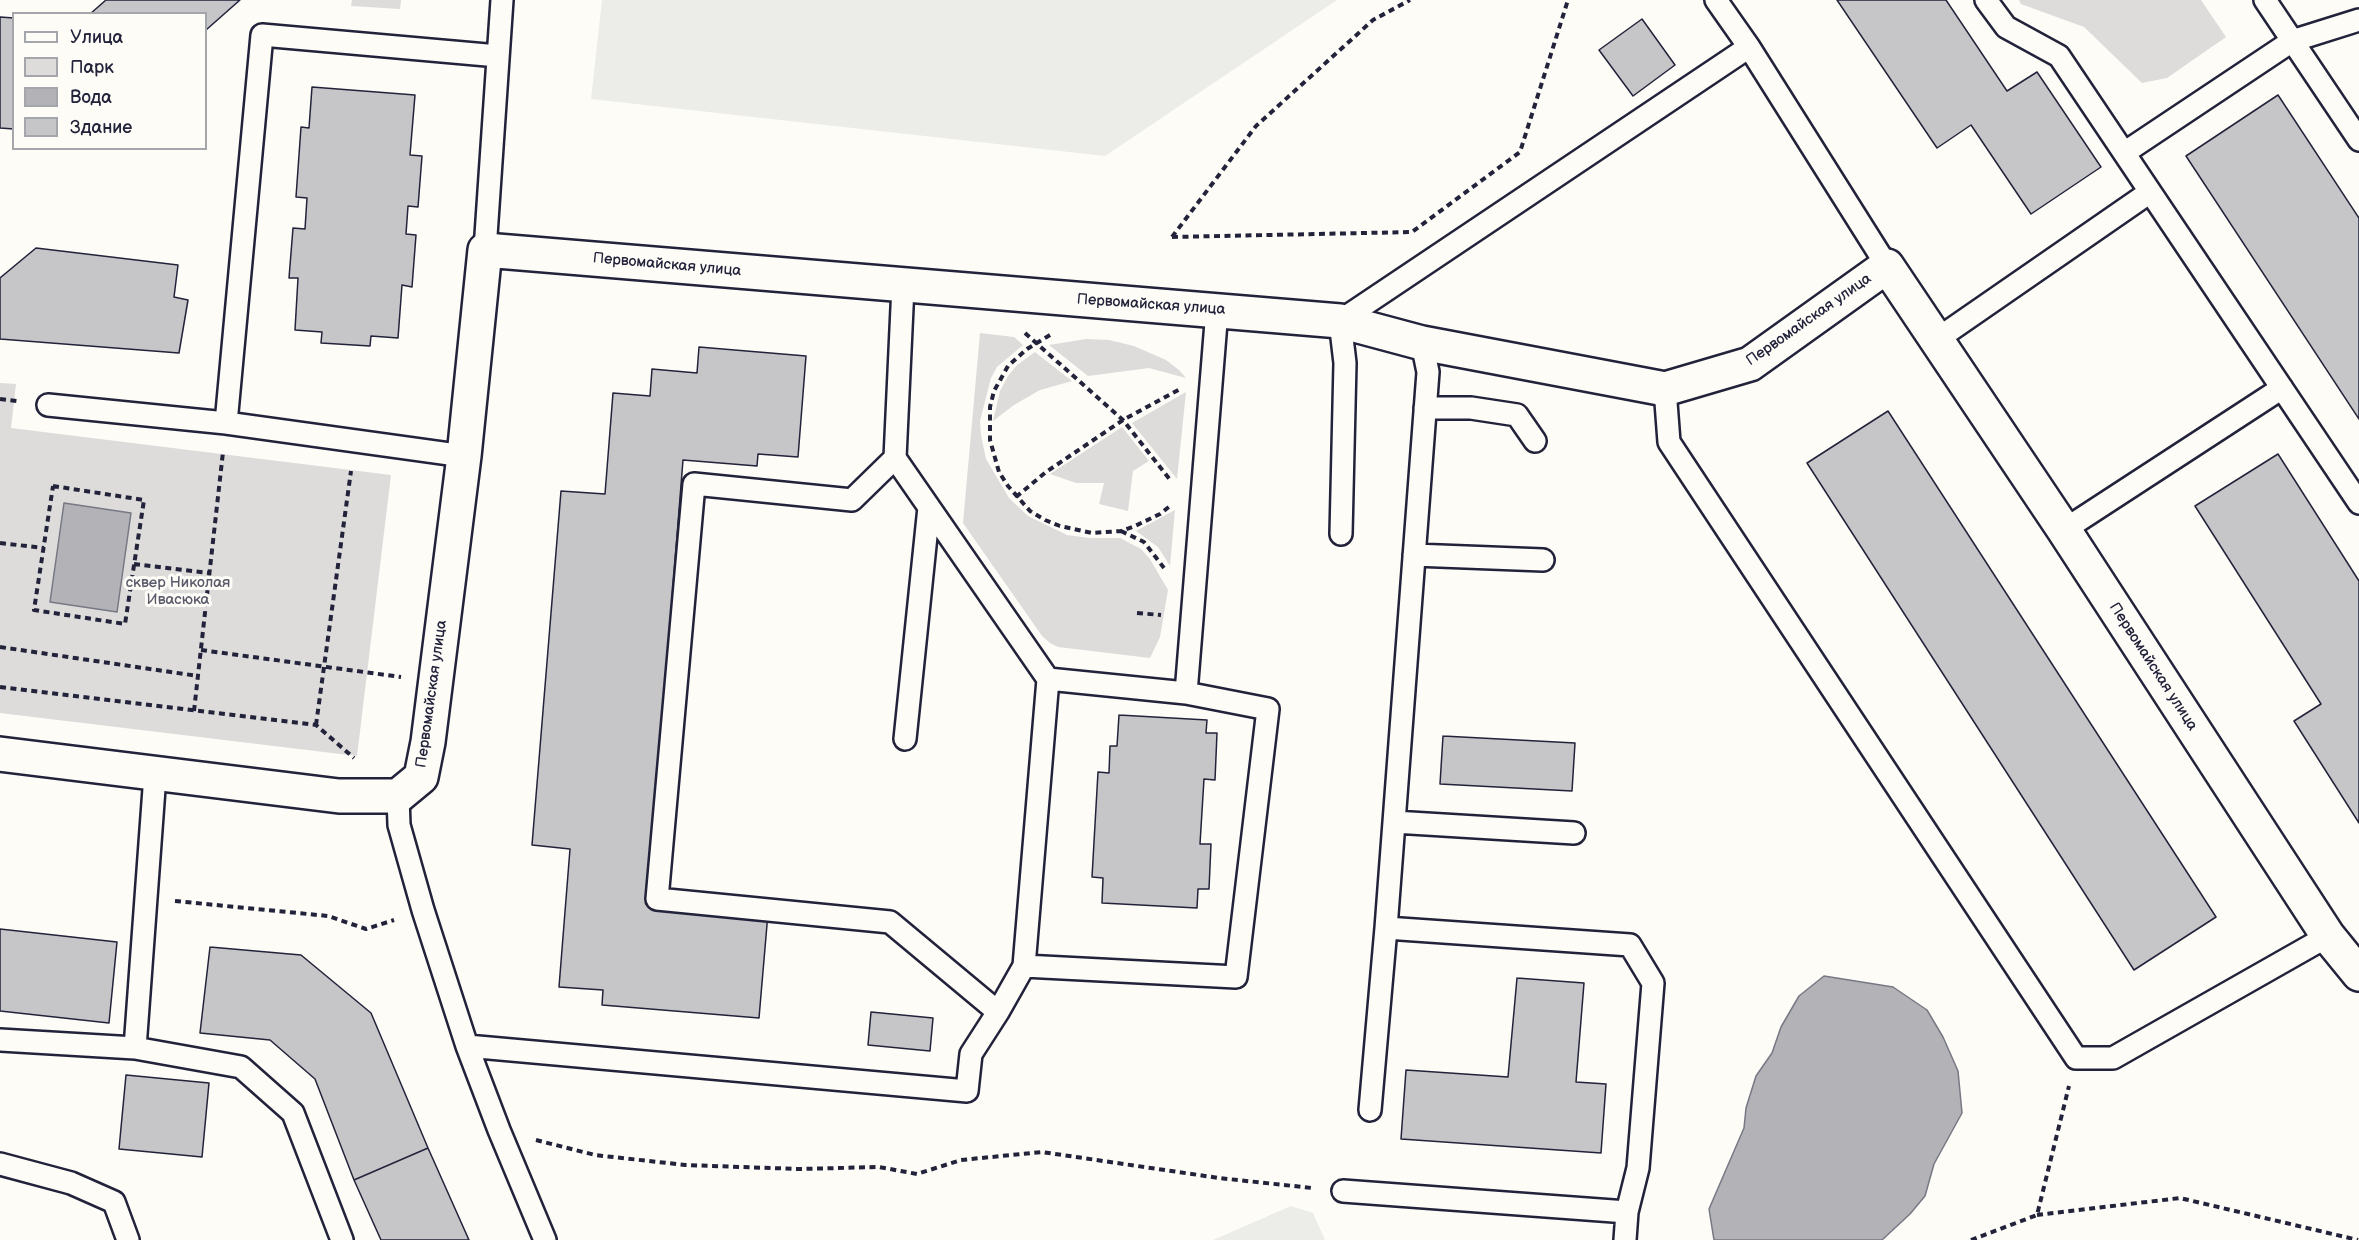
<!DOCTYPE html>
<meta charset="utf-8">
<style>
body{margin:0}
#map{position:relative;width:2359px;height:1240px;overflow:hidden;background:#fdfcf7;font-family:"Balsamiq Sans",sans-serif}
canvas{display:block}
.legend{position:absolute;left:12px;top:12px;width:195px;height:138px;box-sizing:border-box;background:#fdfcf7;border:2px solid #a5a5ac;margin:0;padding:8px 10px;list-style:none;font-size:18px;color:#22223b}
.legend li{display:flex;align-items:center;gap:12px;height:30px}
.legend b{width:30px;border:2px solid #a5a5ac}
</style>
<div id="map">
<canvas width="2359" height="1240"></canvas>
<ul class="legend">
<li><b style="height:8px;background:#fdfcf7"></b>Улица</li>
<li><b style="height:16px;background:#dddcdb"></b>Парк</li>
<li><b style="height:16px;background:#b2b2b7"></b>Вода</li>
<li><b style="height:16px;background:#c6c6c8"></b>Здание</li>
</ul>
</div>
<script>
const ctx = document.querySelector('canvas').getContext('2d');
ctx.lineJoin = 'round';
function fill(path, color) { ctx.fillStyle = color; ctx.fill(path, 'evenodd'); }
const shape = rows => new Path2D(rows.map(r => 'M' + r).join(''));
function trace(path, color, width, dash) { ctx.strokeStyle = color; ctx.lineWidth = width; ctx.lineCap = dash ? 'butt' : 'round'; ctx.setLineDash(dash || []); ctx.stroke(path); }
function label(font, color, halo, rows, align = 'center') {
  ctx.font = font + ' "Balsamiq Sans",sans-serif'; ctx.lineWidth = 6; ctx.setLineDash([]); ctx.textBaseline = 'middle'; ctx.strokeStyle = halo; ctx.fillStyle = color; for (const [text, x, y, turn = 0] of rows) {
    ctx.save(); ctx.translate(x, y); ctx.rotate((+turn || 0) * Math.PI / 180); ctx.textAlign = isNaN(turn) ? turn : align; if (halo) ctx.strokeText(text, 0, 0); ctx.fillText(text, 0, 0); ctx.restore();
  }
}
fill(shape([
 [602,0,1337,0,1105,156,591,99],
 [1291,1206,1313,1213,1325,1240,1213,1240]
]), '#ecece9');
fill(shape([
 [352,0,401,0,400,9,351,6],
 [2019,0,2201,0,2226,37,2167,78,2142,83,2084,27,2021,4],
 [980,333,1014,337,1023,345,997,367,991,378,980,421,981,435,986,459,1009,498,1028,516,1067,535,1090,538,1120,538,1141,549,1150,559,1168,590,1160,637,1150,658,1058,647,1050,643,1042,636,963,523],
 [1086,339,1109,340,1134,346,1166,360,1179,370,1186,378,1149,368,1088,376,1049,345],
 [1035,352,1072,381,1040,390,1014,405,993,421,1000,391,1008,376,1017,365],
 [0,383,16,384,11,428,391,475,357,756,0,713],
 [1186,392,1177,479,1132,423],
 [1122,427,1149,461,1133,471,1128,511,1099,504,1104,483,1076,483,1050,474],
 [1175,510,1170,566,1158,547,1136,531]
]), '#dddcdb');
const water = shape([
 [64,503,131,513,117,612,50,602,64,503],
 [1824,976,1893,987,1927,1010,1943,1037,1958,1071,1962,1113,1934,1164,1925,1196,1910,1214,1882,1240,1714,1240,1709,1209,1744,1128,1746,1108,1756,1076,1772,1053,1781,1027,1799,996,1824,976]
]);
fill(water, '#b2b2b7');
trace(water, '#787885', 1.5);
const building = shape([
 [106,0,240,0,206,30,206,14,90,14,106,0],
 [1837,0,1946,0,2007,91,2037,72,2101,167,2031,214,1971,125,1937,148,1837,0],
 [0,17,14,18,14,129,0,128,0,17],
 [1642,19,1675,65,1633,96,1599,50,1642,19],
 [312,87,415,95,410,155,422,156,418,207,408,206,406,234,416,235,412,287,402,285,398,338,371,336,370,346,321,343,322,332,295,330,298,278,289,278,293,228,305,229,307,198,296,197,301,127,309,128,312,87],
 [2278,95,2359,218,2359,419,2186,156,2278,95],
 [36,248,178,265,174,297,188,300,179,353,0,339,0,278,36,248],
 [699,347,806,356,798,457,758,454,757,466,683,460,648,903,768,913,759,1018,602,1005,603,990,559,987,570,849,532,845,561,491,605,494,613,393,650,396,652,369,697,373,699,347],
 [1888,411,2216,917,2134,970,1807,463,1888,411],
 [2278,454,2359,581,2359,823,2294,721,2321,704,2195,506,2278,454],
 [1119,715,1207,720,1206,733,1217,733,1215,780,1204,779,1200,844,1211,844,1209,889,1198,889,1197,908,1102,903,1103,878,1092,877,1098,772,1109,773,1110,746,1117,746,1119,715],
 [1443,736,1575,743,1572,791,1440,784,1443,736],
 [0,929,117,942,109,1023,0,1011,0,929],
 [210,947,301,955,371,1013,428,1148,354,1180,315,1079,270,1040,200,1033,210,947],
 [1517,978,1584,983,1576,1082,1606,1084,1601,1153,1401,1139,1406,1070,1508,1077,1517,978],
 [871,1012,933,1018,930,1051,868,1045,871,1012],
 [126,1075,209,1083,202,1157,119,1149,126,1075],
 [428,1148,469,1240,381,1240,354,1180,428,1148]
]);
fill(building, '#c6c6c8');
trace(building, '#22223b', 1.5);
const service = shape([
 [1716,0,1749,47,1887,266],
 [1986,0,2006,27,2059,56,2359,503],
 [2265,0,2359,140],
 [2124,153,2292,41,2359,20],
 [485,250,502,0],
 [1936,340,2150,192],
 [1665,389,1669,442,2076,1058,2113,1058,2328,936],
 [48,405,226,423],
 [1425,408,1471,408,1517,415,1535,441],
 [464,456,226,423,262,35,498,56],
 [895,458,1048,679,1024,966,998,1012],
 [2064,530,2282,388],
 [1341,534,1345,363,1340,321,1749,47],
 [1414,555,1543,560],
 [1186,693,1217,310],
 [905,739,929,507],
 [155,775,135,1048,241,1067,293,1113,342,1240],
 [398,796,399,825,423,910,467,1046,499,1130,545,1240],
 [1394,822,1574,833],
 [1386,928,1428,372,1422,343],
 [1024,966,1236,977,1268,709,1186,693,1048,679],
 [0,1040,135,1048],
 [467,1046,967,1091,971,1054,998,1012,890,922,657,899,694,484,852,500,895,458,903,286],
 [1370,1110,1386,928,1630,945,1653,983,1638,1168,1627,1212,1625,1240],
 [0,1164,71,1183,114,1202,128,1240],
 [1343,1191,1627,1212]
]);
const minor = shape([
 [0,754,339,796,398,796,421,777,428,742,464,456,485,250,1340,321,1422,343,1665,389,1750,364,1887,266,2064,530,2328,936,2359,974]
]);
trace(service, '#22223b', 26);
trace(minor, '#22223b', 38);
trace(shape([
 [1172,237,1412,232,1520,152,1568,0],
 [1172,237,1256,126,1373,20,1410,0],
 [1025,333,1123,420,1171,481],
 [1050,335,1027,349,1008,366,994,391,990,407,990,440,999,472,1008,486,1030,511,1045,520,1060,526,1092,533,1121,531,1135,526,1160,514,1170,506],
 [0,399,17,401],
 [53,486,144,500,125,624,34,610,53,486],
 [1016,497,1046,472,1123,420,1180,389],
 [1121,531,1144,542,1164,568],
 [0,543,44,548],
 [134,564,209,573],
 [1137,613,1161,615],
 [0,647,198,676],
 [201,650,401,677],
 [0,687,316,725,354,758],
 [194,711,223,452],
 [316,725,351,471],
 [175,901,328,916,366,929,394,920],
 [536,1140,595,1155,685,1165,799,1169,879,1167,917,1174,961,1160,1042,1152,1219,1178,1312,1188],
 [2037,1215,2180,1198,2358,1240],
 [1971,1240,2037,1215,2069,1086]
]), '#22223b', 4, [6, 4.5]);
trace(service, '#fdfcf7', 21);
trace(minor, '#fdfcf7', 33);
label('15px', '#22223b', '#fdfcf7', [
 ["Первомайская улица",667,265,5],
 ["Первомайская улица",1151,305,4],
 ["Первомайская улица",1809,320,-35],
 ["Первомайская улица",2153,667,57],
 ["Первомайская улица",432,694,-82]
]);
label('15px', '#5a5a6b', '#fdfcf7', [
 ["сквер Николая",178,583],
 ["Ивасюка",178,600]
]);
</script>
